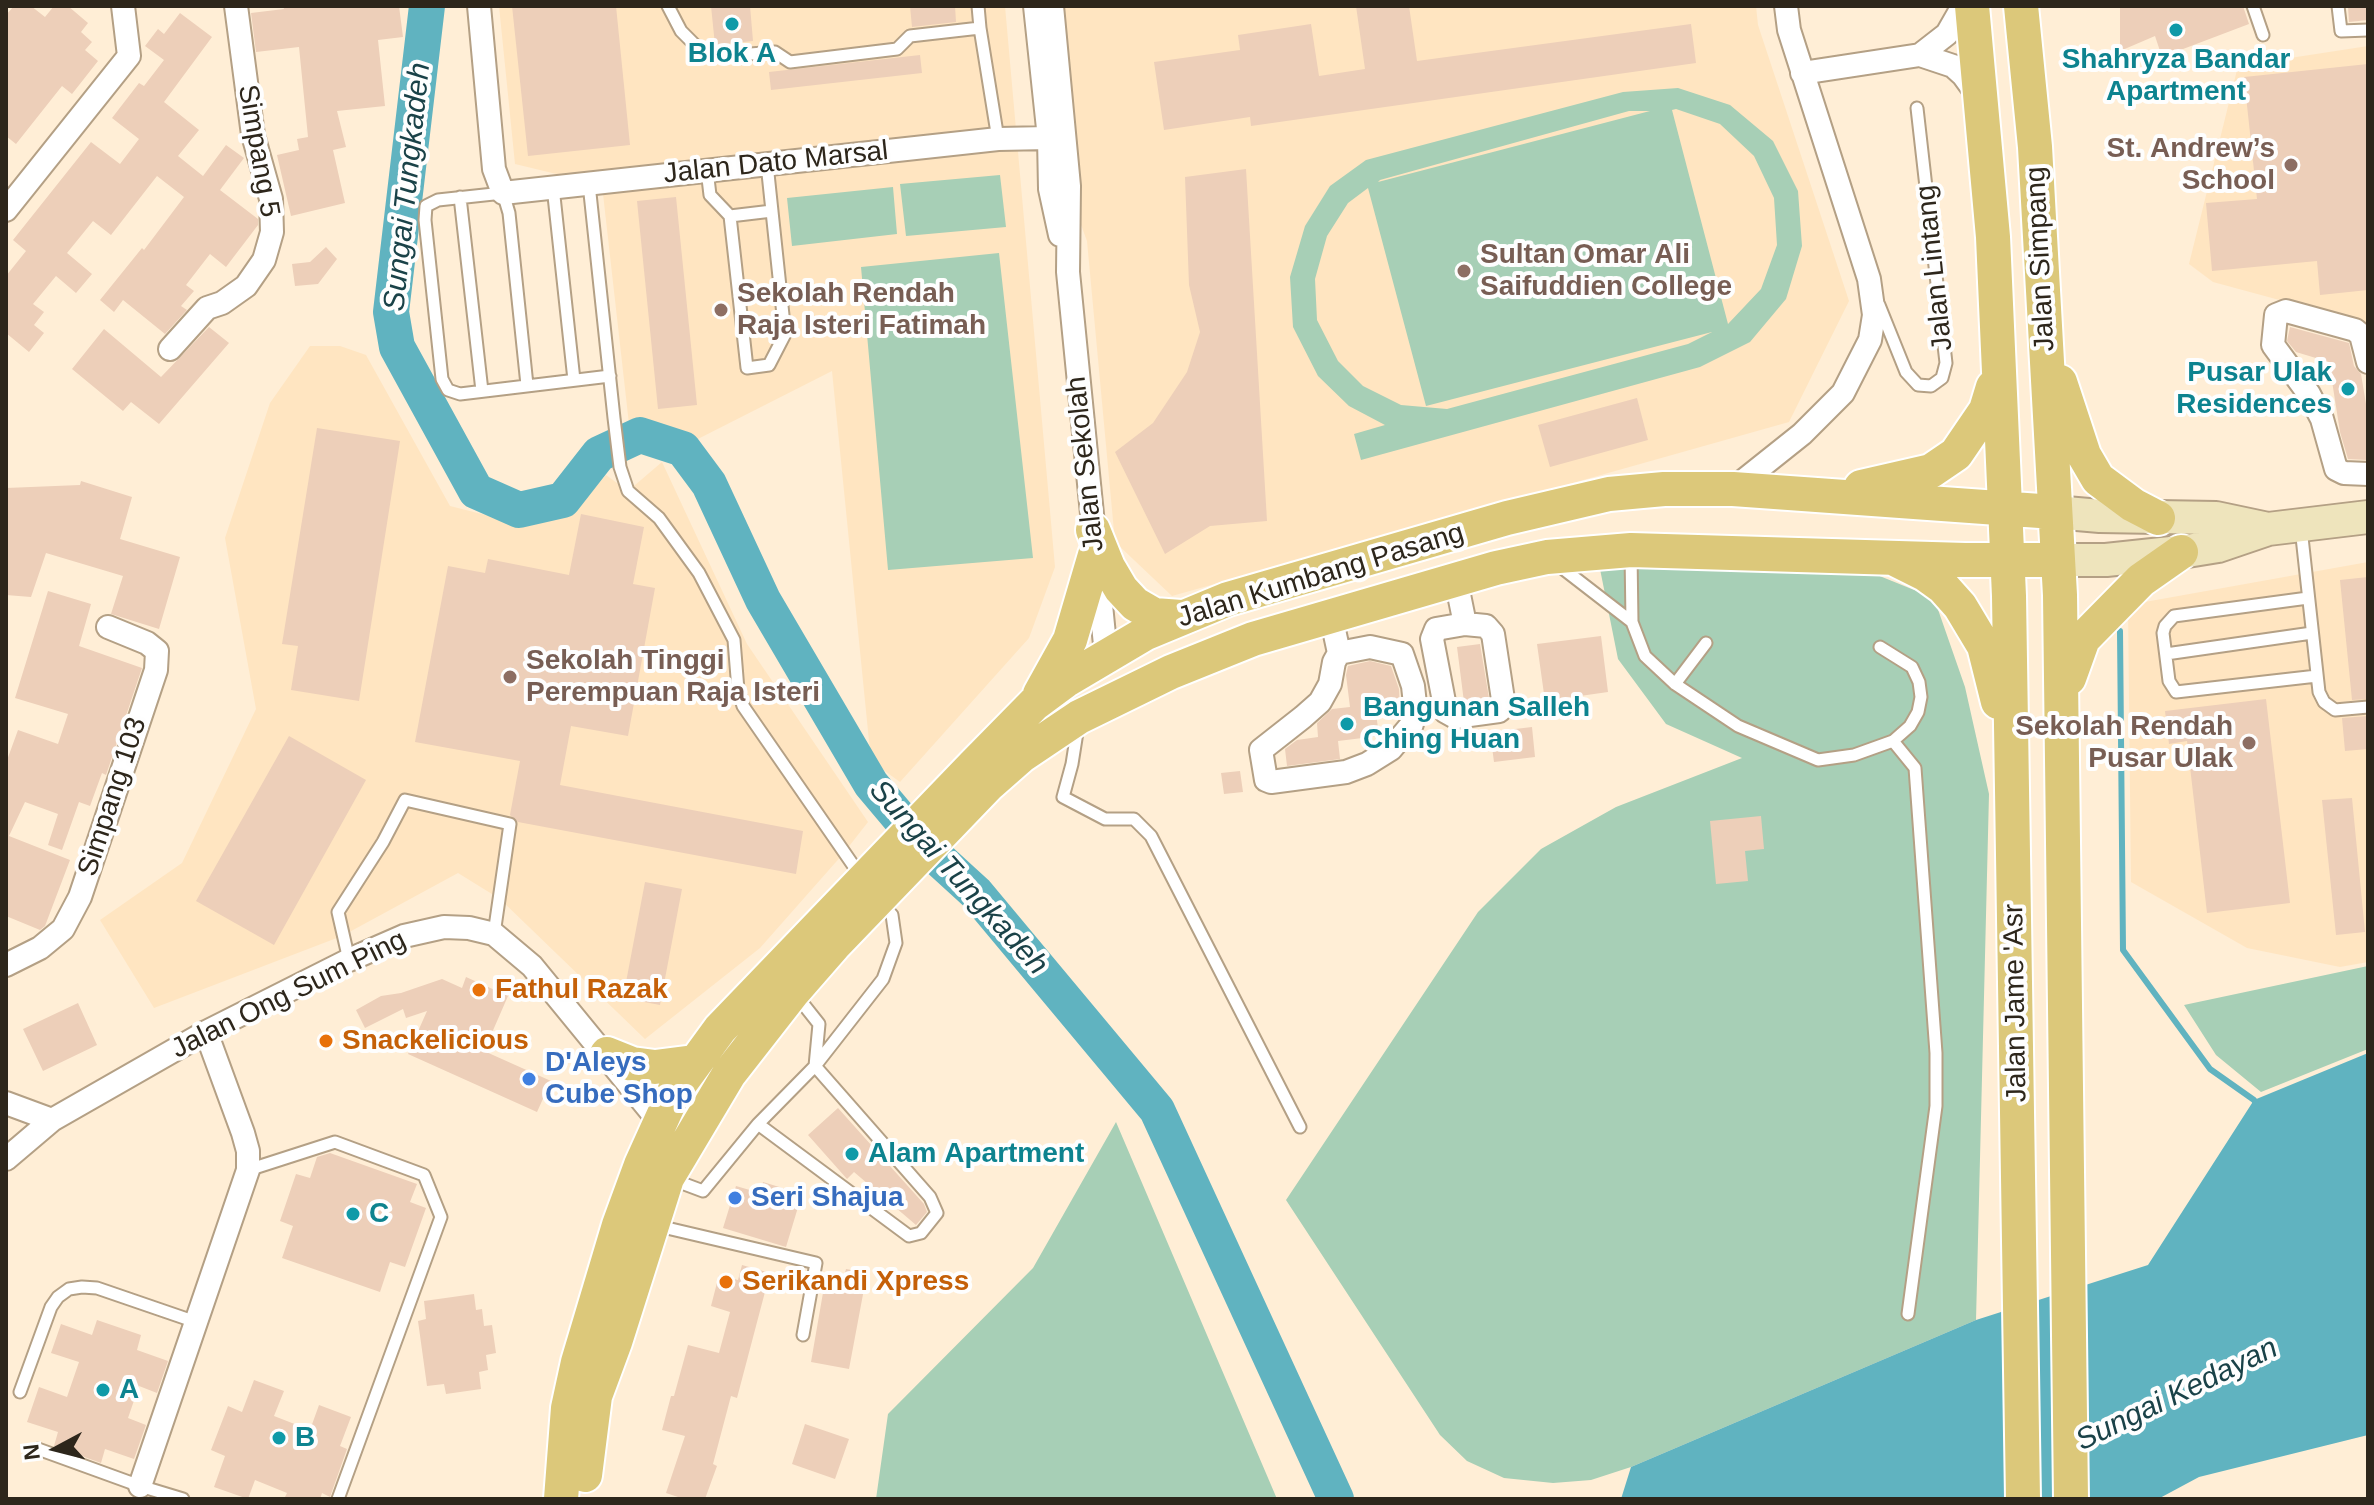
<!DOCTYPE html>
<meta charset="utf-8">
<style>
body{margin:0}
#map{position:relative;width:2374px;height:1505px;overflow:hidden;background:#ffeed6;font-family:Arial,sans-serif}
canvas{display:block}
.frame{position:absolute;inset:0;border:8px solid #2d261b;pointer-events:none}
.north{position:absolute;left:16px;top:1409px;width:80px;height:80px;-webkit-text-stroke:6px #fefefe;paint-order:stroke;rotate:263deg;font-size:22px;font-weight:700;line-height:32px;text-align:center;color:#2d261b}
.north::after{content:'';display:block;margin:auto;width:28px;height:36px;background:#2d261b;clip-path:polygon(50% 0,100% 100%,50% 72%,0 100%)}
</style>
<div id="map">
<canvas width="2374" height="1505"></canvas>
<div class="frame"></div>
<div class="north">N</div>
</div>
<script>
const ctx = document.querySelector('canvas').getContext('2d');
ctx.lineJoin = 'round';
function fill(path, color) { ctx.fillStyle = color; ctx.fill(path, 'evenodd'); }
const shape = rows => new Path2D(rows.map(r => 'M' + r).join(''));
function trace(path, color, width, dash) { ctx.strokeStyle = color; ctx.lineWidth = width; ctx.lineCap = dash ? 'butt' : 'round'; ctx.setLineDash(dash || []); ctx.stroke(path); }
function label(font, color, halo, rows, align = 'center') {
  ctx.font = font + ' Arial,sans-serif'; ctx.lineWidth = 8; ctx.setLineDash([]); ctx.textBaseline = 'middle'; ctx.strokeStyle = halo; ctx.fillStyle = color; for (const [text, x, y, turn = 0] of rows) {
    ctx.save(); ctx.translate(x, y); ctx.rotate((+turn || 0) * Math.PI / 180); ctx.textAlign = isNaN(turn) ? turn : align; if (halo) ctx.strokeText(text, 0, 0); ctx.fillText(text, 0, 0); ctx.restore();
  }
}
fill(shape([
 [499,6,1005,6,1055,567,1029,638,900,782,871,761,832,371,688,444,629,424,602,185,515,164],
 [1050,6,1756,6,1758,25,1849,301,1789,422,1172,596,1115,542,1087,241,1077,214],
 [2368,46,2368,324,2213,282,2189,264,2238,66],
 [310,346,340,346,366,355,450,506,529,526,571,515,606,475,628,491,662,462,747,644,868,822,843,854,760,948,645,1039,500,899,458,873,342,936,154,1008,100,920,182,863,256,709,225,538,270,403],
 [2368,562,2368,962,2340,967,2247,948,2131,882,2128,605]
]), '#ffe5c1');
fill(shape([
 [1678,88,1730,105,1773,141,1798,191,1802,246,1786,299,1750,342,1700,367,1361,460,1354,434,1385,425,1349,406,1318,376,1293,327,1290,277,1305,226,1330,186,1366,160,1623,92],
 [1676,109,1720,124,1754,156,1774,198,1777,245,1761,289,1728,324,1672,110],
 [1629,111,1650,111,1378,182,1380,180],
 [1368,188,1426,406,1712,332,1688,344,1447,409,1401,405,1363,386,1338,361,1317,320,1315,279,1327,236,1348,203],
 [1000,175,1006,227,906,236,900,184],
 [893,187,897,234,792,246,787,198],
 [999,253,1033,558,888,570,861,267],
 [1599,564,1850,564,1934,598,1965,687,1989,794,1976,1320,1631,1467,1591,1480,1553,1483,1504,1478,1467,1461,1440,1435,1286,1200,1478,912,1541,849,1616,807,1742,758,1666,724,1618,659],
 [2368,966,2368,1049,2261,1092,2216,1055,2184,1005],
 [1116,1122,1277,1499,876,1499,888,1414,1033,1268]
]), '#a7cfb6');
fill(shape([
 [2368,1053,2368,1435,2199,1477,2158,1499,1621,1499,1631,1467,1976,1320,2148,1265,2254,1100]
]), '#60b3c0');
trace(shape([
 [2120,631,2123,950,2210,1069,2254,1100,2258,1107]
]), '#60b3c0', 6);
trace(shape([
 [427,6,391,312,397,347,476,491,519,510,563,500,599,454,640,435,683,449,709,484,763,600,871,784,919,841,976,893,1157,1110,1336,1499]
]), '#60b3c0', 36);
fill(shape([
 [14,6,31,6,45,17,54,6,68,6,88,23,81,32,92,42,85,50,98,61,72,94,62,86,16,144,6,136,6,15],
 [283,6,399,6,403,37,378,40,385,106,337,111,346,147,333,150,345,203,291,216,277,155,299,150,297,139,308,137,299,47,256,52,251,13,284,9],
 [512,6,616,6,630,145,528,156],
 [711,6,750,6,753,41,715,45],
 [910,6,955,6,956,22,912,27],
 [1356,6,1409,6,1417,61,1691,24,1696,63,1251,126,1250,117,1164,130,1154,62,1240,50,1238,35,1311,24,1319,76,1365,69],
 [2120,6,2243,6,2249,24,2162,57,2155,36,2120,51],
 [2348,6,2368,6,2368,20,2349,22],
 [180,13,212,37,164,102,199,130,178,156,203,176,226,145,244,158,220,190,258,219,258,225,226,267,210,254,186,285,194,291,181,306,187,310,165,334,123,300,114,312,100,300,142,248,144,250,184,197,157,176,111,235,93,221,67,253,92,274,76,293,56,276,33,304,44,312,34,325,44,333,29,352,6,333,6,276,26,251,13,240,91,142,120,164,139,139,112,118,139,83,144,86,164,60,145,46,158,29,164,34],
 [920,55,922,73,771,90,769,72],
 [2368,64,2368,290,2320,295,2317,261,2212,271,2206,203,2257,199,2244,77],
 [1246,169,1267,521,1210,526,1165,554,1115,452,1153,423,1187,372,1200,332,1189,285,1185,177],
 [676,197,697,405,658,409,637,201],
 [326,247,337,259,318,284,295,286,292,264,310,262],
 [209,327,229,343,159,424,131,402,123,411,72,369,104,329,161,377],
 [2290,327,2349,343,2354,366,2361,374,2368,416,2368,460,2348,459,2340,432,2329,362,2296,352,2287,341],
 [1637,398,1648,440,1550,467,1538,425],
 [317,428,400,441,359,701,291,690,298,646,282,644],
 [81,481,132,497,120,539,180,557,159,629,111,614,123,576,46,553,31,597,6,595,6,488,80,485],
 [581,514,644,527,633,584,655,588,628,736,571,726,560,785,803,831,796,874,518,822,510,815,520,761,415,742,448,566,485,573,488,559,569,575],
 [2368,577,2368,699,2352,700,2340,580],
 [48,591,91,604,79,646,142,668,106,775,102,773,90,806,79,802,62,850,48,845,58,814,25,802,9,836,70,860,45,926,40,930,6,916,6,763,18,730,58,744,68,714,15,698],
 [1601,636,1608,692,1545,701,1537,644],
 [1480,644,1489,698,1464,702,1457,647],
 [1370,661,1391,666,1399,689,1400,710,1376,713,1379,736,1338,741,1340,759,1287,766,1285,749,1297,740,1318,737,1317,723,1332,709,1350,707,1346,675,1348,666],
 [2266,699,2290,903,2207,913,2187,741,2169,744,2165,711],
 [2368,716,2368,749,2345,751,2342,718],
 [1532,727,1535,757,1494,762,1490,732],
 [289,736,366,780,274,945,196,901],
 [1240,771,1243,792,1224,794,1221,773],
 [2352,798,2365,932,2336,935,2322,800],
 [1761,816,1764,849,1745,851,1748,881,1716,884,1710,821],
 [645,882,682,889,660,1005,623,998],
 [466,977,508,996,484,1051,551,1081,537,1112,408,1054,427,1011,406,1018,403,1009,365,1028,356,1010,381,996,401,993,442,979,462,988],
 [78,1003,97,1045,43,1071,23,1029],
 [838,1108,924,1204,927,1212,916,1225,854,1172,847,1179,808,1135],
 [330,1153,417,1184,410,1202,426,1208,405,1267,390,1262,380,1292,282,1258,293,1226,280,1221,296,1174,310,1178,317,1157],
 [763,1182,802,1194,786,1247,723,1228,736,1186,760,1193],
 [742,1265,770,1273,737,1398,731,1396,713,1464,717,1466,705,1499,684,1499,666,1493,685,1436,662,1430,671,1396,674,1396,688,1345,719,1353,730,1312,711,1306,719,1275,738,1280],
 [846,1269,867,1273,849,1369,811,1362,824,1287,840,1292],
 [474,1294,476,1310,482,1309,484,1326,492,1325,496,1353,486,1355,488,1370,479,1372,481,1389,446,1394,444,1384,427,1386,418,1321,426,1319,424,1301],
 [97,1320,141,1335,137,1350,168,1361,157,1393,139,1386,128,1418,146,1425,134,1459,105,1449,101,1463,54,1446,58,1432,27,1422,39,1387,67,1397,79,1362,51,1353,61,1324,92,1335],
 [254,1380,284,1391,274,1416,310,1430,319,1405,351,1417,340,1446,347,1449,330,1497,322,1493,320,1499,284,1499,287,1493,255,1480,248,1499,214,1487,225,1456,211,1450,228,1406,242,1412],
 [805,1424,849,1439,835,1479,792,1464]
]), '#edcfb9');
const lane = shape([
 [668,6,681,31,696,46,711,53,726,56,775,52,790,62,897,49,910,36,980,28,998,139],
 [978,6,980,28],
 [2253,6,2263,35],
 [2338,6,2341,31,2368,30],
 [707,170,710,195,730,216,747,368,769,365,785,334,767,164],
 [589,184,614,418,620,467,628,491,659,518,699,573,734,640,738,690,743,706,862,878],
 [553,187,574,380],
 [460,197,482,391],
 [730,216,772,211],
 [1879,305,1906,372,1918,385,1931,386,1942,378,1946,363,1917,108],
 [527,385,509,213,503,193,438,200,426,206,425,220,442,379,448,390,460,394,610,376],
 [2301,528,2319,692,2324,702,2335,710,2368,707],
 [1631,553,1632,622,1645,656,1675,684,1738,726,1818,760,1854,755,1893,741,1910,726,1918,712,1921,697,1919,682,1912,667,1880,647],
 [1557,564,1632,622],
 [2308,598,2174,616,2165,626,2163,633,2169,681,2176,692,2317,676],
 [2166,654,2312,633],
 [1675,684,1706,643],
 [1078,726,1072,764,1063,797,1105,819,1134,819,1151,836,1300,1127],
 [1893,741,1915,768,1936,1053,1936,1106,1908,1314],
 [349,960,338,912,383,842,405,800,510,824,494,934],
 [758,1124,909,1236,921,1233,937,1213,930,1197,815,1066,819,1024,796,995],
 [248,1170,335,1142,424,1175,441,1217,338,1499],
 [671,1179,703,1191,758,1124,815,1066,883,979,896,943,892,915,881,903],
 [654,1225,816,1263,803,1335],
 [20,1392,51,1307,58,1297,69,1289,82,1287,97,1288,196,1322],
 [38,1449,140,1486,183,1499]
]);
const street = shape([
 [479,6,494,169,503,193,998,139,1049,138],
 [1035,6,1049,138,1050,189,1060,235],
 [1052,6,1069,186,1068,272,1106,655],
 [1920,55,1947,34,1963,6],
 [1802,73,1920,55,1953,66,1963,75,1979,97],
 [6,210,129,56,123,6],
 [170,349,207,308,222,303,246,286,264,260,272,232,271,199,253,135,236,6],
 [2368,362,2361,335,2355,330,2286,311,2276,315,2273,345,2309,394,2322,419,2336,469,2344,473,2368,474],
 [1733,489,1802,434,1843,393,1870,340,1874,315,1869,279,1789,30,1786,6],
 [1456,580,1465,624,1436,629,1432,639,1446,712,1455,717,1499,711,1504,706,1493,634,1486,626,1465,624],
 [1331,616,1339,653,1334,662,1330,684,1320,702,1303,717,1261,750,1266,780,1271,782,1346,772,1367,764,1391,749,1412,724,1415,704,1413,686,1402,654,1370,647,1339,653],
 [6,965,40,948,63,929,80,897,156,670,157,651,147,643,108,627],
 [6,1103,52,1120],
 [6,1159,52,1120,206,1032,349,960,404,936,444,927,469,928,494,934,532,966,667,1131],
 [140,1486,248,1170,248,1151,243,1133,206,1032]
]);
const secondary = shape([
 [2054,512,2100,516,2216,518,2268,529],
 [2057,560,2106,560,2181,552,2218,546,2268,529,2368,517]
]);
const primary = shape([
 [1972,6,1993,237,2009,596,2023,1499],
 [2021,6,2035,147,2060,595,2071,1499],
 [2060,382,2084,455,2098,479,2133,505,2158,518],
 [1861,487,1931,471,1956,454,1986,410,1993,387],
 [1093,530,1108,567,1121,589,1135,604,1154,615,1181,617],
 [1897,560,1925,574,1943,587,1960,606,1984,646,1998,702],
 [2069,678,2083,639,2141,580,2181,552],
 [1040,694,1070,640,1095,555],
 [607,1054,632,1064,655,1067,694,1062],
 [585,1475,595,1396,615,1342,667,1178,729,1074,793,992,834,945,988,785,1021,756,1079,717,1171,672,1253,639,1496,568,1547,557,1631,550,1965,560,2057,560],
 [561,1499,568,1408,578,1362,619,1225,641,1165,674,1092,720,1029,973,766,1034,704,1065,681,1146,633,1228,599,1507,518,1609,494,1664,489,1733,489,2054,512]
]);
trace(lane, '#b4a085', 15);
trace(street, '#b4a085', 26);
trace(secondary, '#b4a085', 36);
trace(primary, '#fff', 38);
trace(lane, '#fff', 11);
trace(street, '#fff', 22);
trace(secondary, '#eee4bc', 32);
trace(primary, '#dcc87a', 34);
for (const [x, y, r, color] of [
 [732,24,8,"#0f9aa8"],
 [2176,30,8,"#0f9aa8"],
 [2291,165,8,"#8d6e63"],
 [1464,271,8,"#8d6e63"],
 [721,310,8,"#8d6e63"],
 [2348,389,8,"#0f9aa8"],
 [510,677,8,"#8d6e63"],
 [1347,724,8,"#0f9aa8"],
 [2249,743,8,"#8d6e63"],
 [479,990,8,"#e8710a"],
 [326,1041,8,"#e8710a"],
 [529,1079,8,"#3f7fe0"],
 [852,1154,8,"#0f9aa8"],
 [735,1198,8,"#3f7fe0"],
 [353,1214,8,"#0f9aa8"],
 [726,1282,8,"#e8710a"],
 [103,1390,8,"#0f9aa8"],
 [279,1438,8,"#0f9aa8"]
]) { const dot = new Path2D(); dot.arc(x, y, r, 0, 2 * Math.PI); ctx.fillStyle = color; ctx.fill(dot); trace(dot, '#fefefe', 3); }
label('bold 28px', '#0d838f', '#fefefe', [
 ["Blok A",732,54,"center"],
 ["Shahryza Bandar",2176,60,"center"],
 ["Apartment",2176,92,"center"],
 ["Pusar Ulak",2332,373,"right"],
 ["Residences",2332,405,"right"],
 ["Bangunan Salleh",1363,708],
 ["Ching Huan",1363,740],
 ["Alam Apartment",868,1154],
 ["C",369,1214],
 ["A",119,1390],
 ["B",295,1438]
], 'left');
label('bold 28px', '#785e54', '#fefefe', [
 ["St. Andrew’s",2275,149,"right"],
 ["School",2275,181,"right"],
 ["Sultan Omar Ali",1480,255],
 ["Saifuddien College",1480,287],
 ["Sekolah Rendah",737,294],
 ["Raja Isteri Fatimah",737,326],
 ["Sekolah Tinggi",526,661],
 ["Perempuan Raja Isteri",526,693],
 ["Sekolah Rendah",2233,727,"right"],
 ["Pusar Ulak",2233,759,"right"]
], 'left');
label('28px', '#2d261b', '#fefefe', [
 ["Simpang 5",258,151,80],
 ["Jalan Dato Marsal",776,163,-6],
 ["Jalan Simpang",2041,259,-93],
 ["Jalan Lintang",1935,268,-96],
 ["Jalan Sekolah",1086,464,-96],
 ["Jalan Kumbang Pasang",1321,576,-17],
 ["Simpang 103",113,797,-72],
 ["Jalan Ong Sum Ping",289,995,-26],
 ["Jalan Jame 'Asr",2016,1003,-91]
]);
label('bold 28px', '#c56008', '#fefefe', [
 ["Fathul Razak",495,990],
 ["Snackelicious",342,1041],
 ["Serikandi Xpress",742,1282]
], 'left');
label('bold 28px', '#366cbe', '#fefefe', [
 ["D'Aleys",545,1063],
 ["Cube Shop",545,1095],
 ["Seri Shajua",751,1198]
], 'left');
label('italic 30px', '#1a4248', '#fefefe', [
 ["Sungai Tungkadeh",408,187,-84],
 ["Sungai Tungkadeh",958,878,48],
 ["Sungai Kedayan",2177,1395,-26]
]);
</script>
